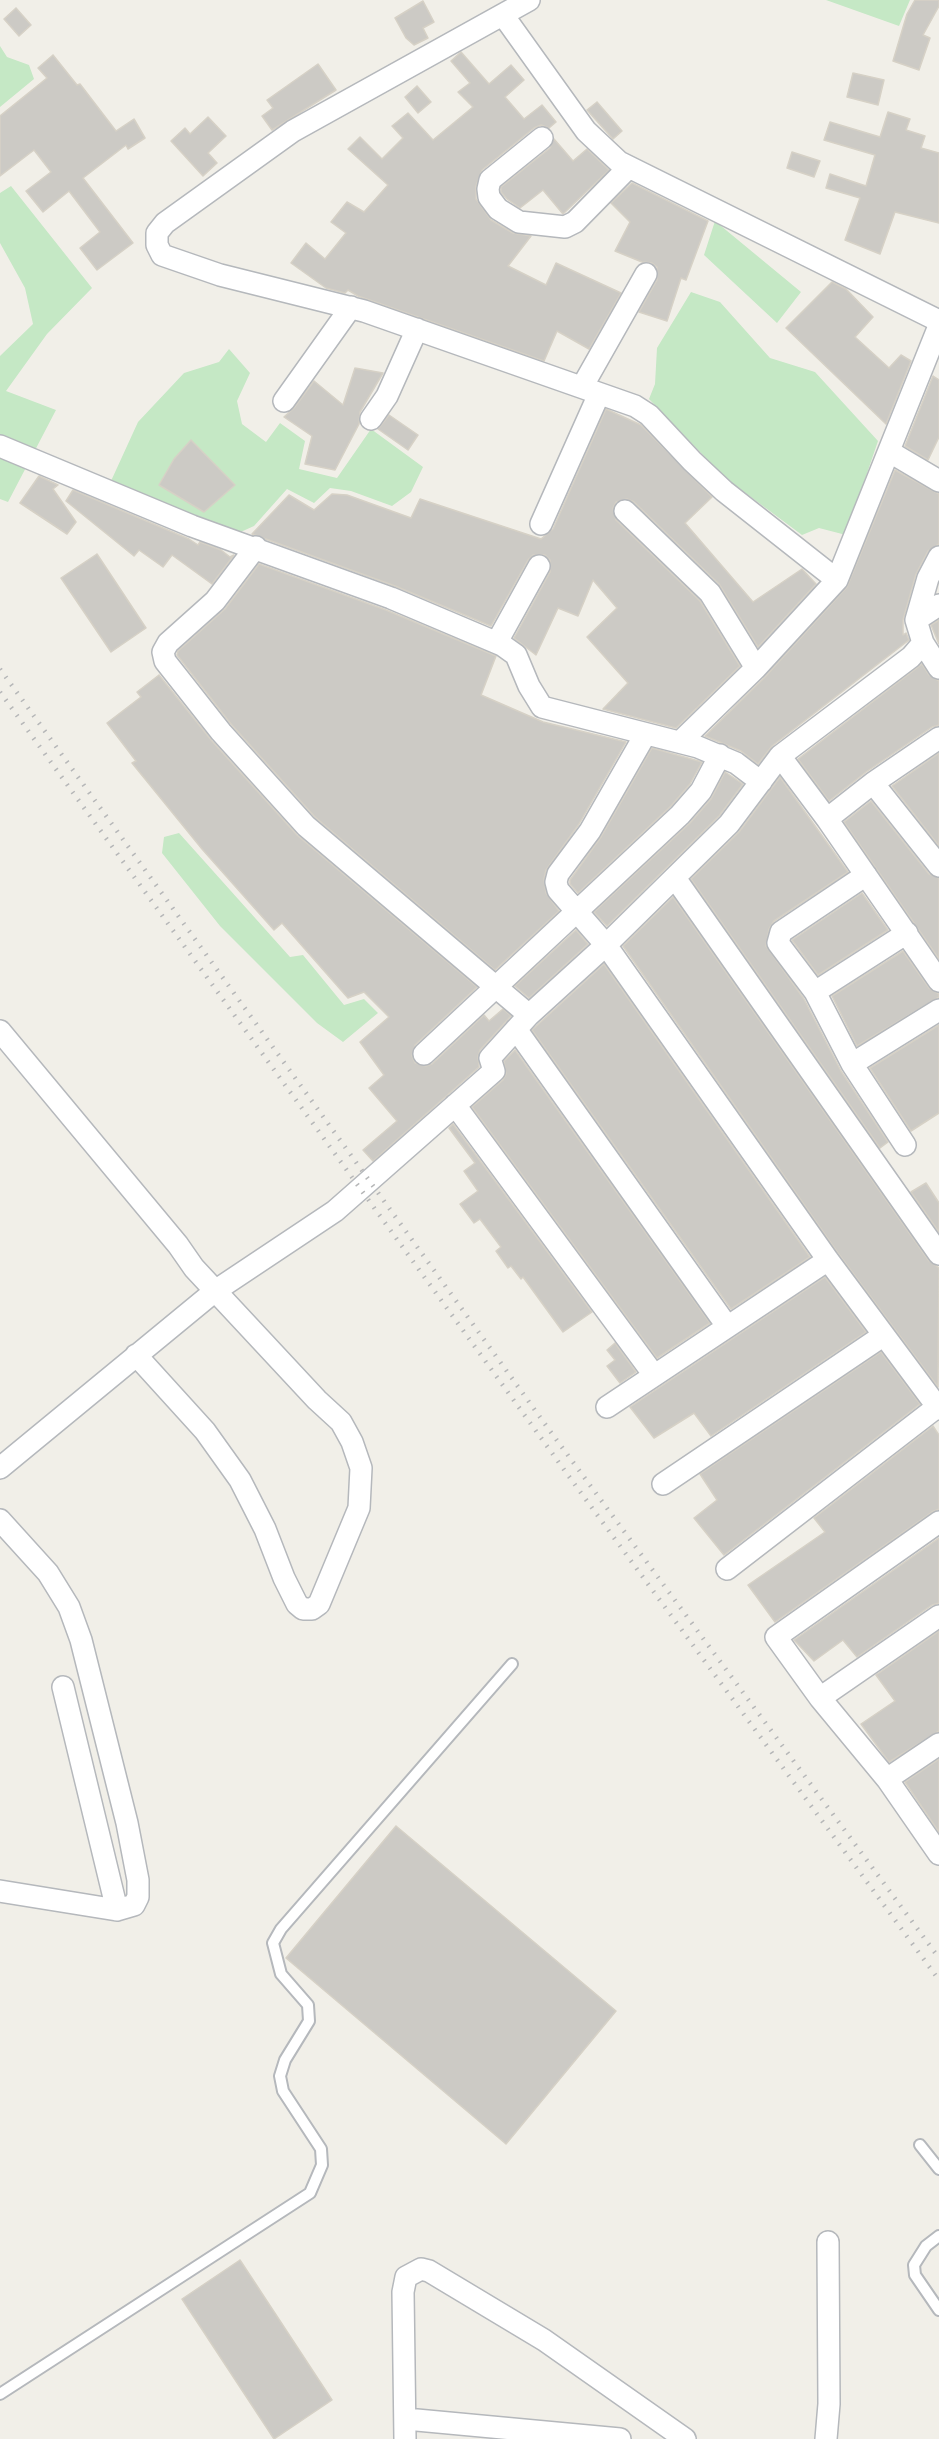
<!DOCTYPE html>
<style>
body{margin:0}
canvas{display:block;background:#f1efe8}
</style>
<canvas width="939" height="2439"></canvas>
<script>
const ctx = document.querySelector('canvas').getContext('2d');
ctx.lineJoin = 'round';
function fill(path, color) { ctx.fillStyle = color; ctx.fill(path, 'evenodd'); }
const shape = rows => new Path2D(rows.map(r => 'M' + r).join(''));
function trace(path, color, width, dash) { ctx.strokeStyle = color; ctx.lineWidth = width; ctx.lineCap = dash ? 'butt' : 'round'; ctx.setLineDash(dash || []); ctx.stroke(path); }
fill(shape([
 [826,0,910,0,899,26],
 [0,46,7,57,29,65,34,79,0,107],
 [11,186,92,288,47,334,6,391,56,410,8,502,0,499,0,356,33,324,25,288,0,243,0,193],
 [715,221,801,292,777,323,704,255],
 [691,292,720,302,770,358,815,372,878,441,846,535,819,528,802,535,724,477,649,399,655,384,657,348],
 [229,349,250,373,237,401,242,424,266,442,280,423,305,441,299,469,337,478,371,429,423,467,411,492,392,506,351,491,330,488,314,503,287,489,254,526,234,535,196,522,111,481,138,422,184,373,219,362],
 [179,833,290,957,303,955,344,1005,364,999,378,1013,343,1042,317,1023,220,926,162,853,164,837]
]), '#c5e8c5');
const building = shape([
 [915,0,939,0,939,6,923,35,930,38,919,70,893,61,907,14,915,0],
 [423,1,434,22,423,28,428,38,414,45,406,38,395,18,423,1],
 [16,8,31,25,19,36,4,19,16,8],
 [461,52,489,84,511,65,524,80,505,97,524,119,542,105,556,122,549,128,541,125,534,128,482,170,476,186,476,199,491,220,513,233,531,236,508,266,546,285,556,263,621,293,589,349,557,331,544,361,358,296,348,290,345,293,326,288,291,263,306,243,325,259,346,233,331,222,347,202,364,212,388,185,348,149,360,137,382,159,403,138,392,126,408,113,433,140,473,107,458,92,470,83,451,61,461,52],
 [53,55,77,85,80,84,116,131,134,119,145,138,128,149,126,145,83,178,133,243,97,270,80,248,100,232,69,191,43,212,26,191,51,172,34,150,0,176,0,116,47,78,38,68,53,55],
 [318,64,336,90,272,130,262,116,273,108,267,100,318,64],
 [853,73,884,80,878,105,847,97,853,73],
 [417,86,431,102,418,113,405,97,417,86],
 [597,102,622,131,613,139,587,110,597,102],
 [888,112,910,119,906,130,925,136,921,148,939,153,939,223,895,212,880,254,845,240,860,198,826,188,830,174,866,186,875,155,824,140,830,122,880,137,888,112],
 [208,117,226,136,208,153,217,163,203,176,171,141,185,128,190,134,208,117],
 [554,139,573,161,587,149,609,170,563,214,543,190,520,208,507,199,501,192,501,187,550,148,554,139],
 [792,152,820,161,814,177,787,168,792,152],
 [632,183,708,221,686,280,681,278,667,321,639,312,657,280,657,267,652,263,642,262,615,251,630,222,611,203,632,183],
 [832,282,846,289,873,317,855,337,889,368,901,355,911,361,886,424,786,328,832,282],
 [355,368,383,373,360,412,359,424,335,470,305,464,312,436,284,417,294,408,314,381,343,405,355,368],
 [933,376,939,380,939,437,928,460,905,446,933,376],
 [606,409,641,425,712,497,685,523,753,602,802,569,816,584,758,647,719,584,634,502,627,499,616,502,613,508,616,520,700,601,740,666,676,728,603,709,628,683,587,637,617,608,593,580,578,616,558,608,536,655,514,638,550,572,550,560,545,555,533,555,528,560,491,626,395,586,252,534,289,495,314,510,332,494,347,495,411,518,420,499,541,539,553,529,606,409],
 [389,415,418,435,408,450,378,429,389,415],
 [191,440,235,485,204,512,159,485,174,459,191,440],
 [895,470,939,494,939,544,928,551,916,574,903,620,903,635,906,633,909,640,772,746,758,764,741,751,705,736,765,677,847,587,895,470],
 [39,476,58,485,53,489,76,522,67,534,20,503,39,476],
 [73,490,189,539,198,545,200,542,221,550,230,557,234,555,212,584,172,555,163,567,139,550,134,556,66,501,73,490],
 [97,554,146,628,111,652,61,578,97,554],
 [259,564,386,610,496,656,481,695,543,722,626,742,579,824,546,870,544,879,546,893,559,911,495,970,315,817,231,724,177,655,178,651,225,609,259,564],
 [939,620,939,644,931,625,939,620],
 [922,664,929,675,939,681,939,725,932,727,866,772,829,801,798,759,922,664],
 [159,675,212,741,297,835,477,987,415,1045,412,1056,415,1063,426,1066,432,1064,484,1015,489,1021,503,1009,511,1016,480,1050,478,1056,479,1067,373,1161,363,1150,397,1121,369,1088,384,1075,360,1042,389,1017,364,992,348,998,282,923,274,930,202,849,132,763,136,761,107,723,141,697,137,692,159,675],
 [652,748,702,762,690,784,671,806,578,893,570,884,570,880,601,837,652,748],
 [939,753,939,846,892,786,939,753],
 [725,772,743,784,719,816,607,926,594,912,690,823,711,799,725,772],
 [780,777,848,872,774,921,769,929,766,946,804,999,841,1071,888,1142,880,1148,691,879,739,832,780,777],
 [871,801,929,874,939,878,939,959,844,822,871,801],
 [862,893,888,930,818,975,792,940,862,893],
 [673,897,929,1261,939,1268,938,1387,838,1253,623,946,673,897],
 [576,930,588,944,529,998,515,986,576,930],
 [903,951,929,988,939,994,939,997,857,1046,832,996,903,951],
 [604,964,810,1257,731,1309,532,1030,604,964],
 [939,1025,939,1113,911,1131,870,1068,939,1025],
 [515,1050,710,1323,657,1358,472,1107,503,1080,506,1074,504,1061,515,1050],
 [453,1124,592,1312,563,1332,523,1277,521,1279,511,1266,508,1268,496,1251,501,1247,480,1219,474,1223,460,1204,478,1191,464,1171,475,1163,449,1128,453,1124],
 [926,1183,939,1203,939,1232,911,1192,926,1183],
 [825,1277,866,1332,711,1436,694,1413,654,1438,630,1407,825,1277],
 [615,1343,636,1372,620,1383,607,1366,615,1360,607,1350,615,1343],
 [881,1352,920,1404,724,1555,694,1518,717,1500,700,1474,881,1352],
 [933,1426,939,1435,939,1509,932,1512,775,1622,748,1585,825,1532,814,1518,933,1426],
 [939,1538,939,1603,932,1605,857,1657,843,1640,814,1661,794,1640,939,1538],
 [939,1631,939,1731,889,1762,861,1724,895,1701,876,1675,939,1631],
 [939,1759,939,1832,905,1782,939,1759],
 [396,1826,616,2011,506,2144,286,1958,396,1826],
 [240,2260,332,2400,274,2439,182,2299,240,2260]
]);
fill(building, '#cccac5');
trace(building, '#d6d1c6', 1.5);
const lane = shape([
 [920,2145,939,2169],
 [939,2236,926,2246,914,2265,915,2275,939,2310],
 [0,2394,310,2193,322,2165,321,2149,283,2091,280,2076,285,2060,309,2021,308,2005,281,1974,273,1943,281,1929,512,1664]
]);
const street = shape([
 [529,0,293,131,165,223,157,233,157,245,162,255,220,275,364,311,635,406,649,415,692,461,724,491,837,580],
 [503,15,586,131,619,162,939,321],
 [542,138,490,180,488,189,489,197,498,209,519,222,565,227,575,222,628,168],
 [582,387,646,274],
 [284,401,351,307],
 [371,419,387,396,417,329],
 [0,446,192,526,391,598,502,645,516,655,529,686,542,707,698,747,736,763,761,782],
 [890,452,939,481],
 [625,511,710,593,756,668,837,580,939,326],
 [541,524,599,394],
 [256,547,215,601,168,643,163,652,165,661,221,732,306,826,529,1015],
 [916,620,939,605],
 [497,642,539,566],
 [923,643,939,668],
 [645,735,590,831,558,874,556,882,558,890,606,945,729,824,780,756,827,819],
 [939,738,873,783,827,819,939,981],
 [680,742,756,668],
 [780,756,911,657,923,643,916,620,928,578,939,557],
 [873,783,939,866],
 [866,875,781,932,778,943,815,992,852,1064,905,1145],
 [675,878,939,1254],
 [815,992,907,933],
 [516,1029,727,1326],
 [0,1031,178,1245,194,1268,317,1400,341,1422,352,1442,361,1468,359,1508,319,1604,312,1609,303,1609,297,1604,284,1578,265,1529,240,1480,205,1431,136,1355],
 [424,1054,680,815,701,791,720,755],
 [852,1064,939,1010],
 [455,1105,654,1375],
 [607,1407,828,1260],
 [0,1468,215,1291,335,1211,494,1071,490,1058,529,1015,606,945,828,1260,939,1409],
 [663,1484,884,1335],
 [0,1520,48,1573,69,1607,81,1640,127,1823,138,1880,138,1897,134,1905,117,1910,0,1891],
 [939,1522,776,1637,820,1698,887,1779,939,1854],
 [727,1569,937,1407],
 [63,1687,117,1910],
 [820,1698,939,1616],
 [887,1779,939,1744],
 [406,2419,620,2439],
 [405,2439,403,2292,406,2277,421,2269,429,2271,544,2340,685,2439],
 [826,2439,829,2404,828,2242]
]);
trace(lane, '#b5b8bc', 14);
trace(street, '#b5b8bc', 24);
trace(lane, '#fff', 10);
trace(street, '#fff', 21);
trace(shape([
 [0,669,550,1431,939,1958],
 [0,692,573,1482,939,1980]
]), '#b6b7b8', 4.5, [1.5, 8]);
</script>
